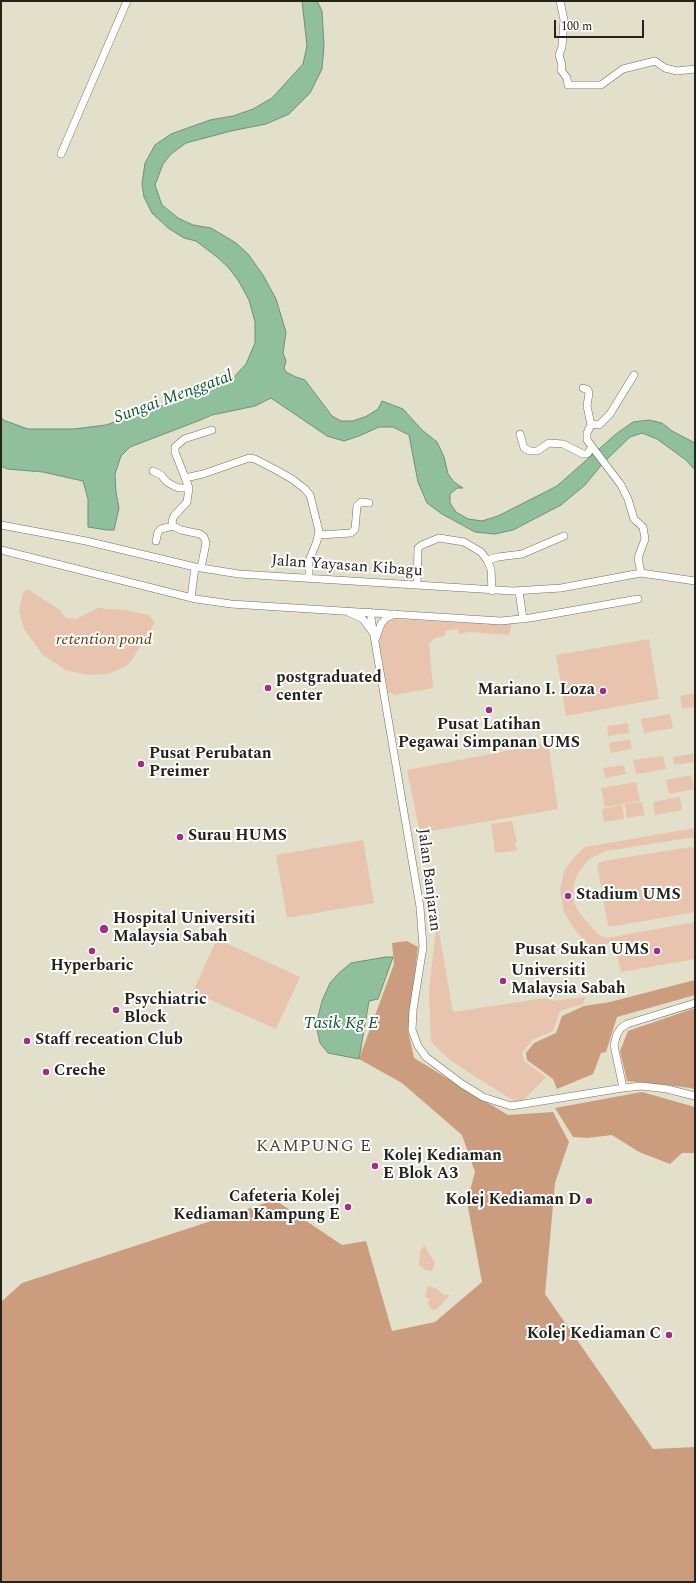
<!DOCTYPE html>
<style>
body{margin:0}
#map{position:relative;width:696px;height:1583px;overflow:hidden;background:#e2e0ca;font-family:Spectral,serif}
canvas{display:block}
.frame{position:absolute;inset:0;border:2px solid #24231b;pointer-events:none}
.scale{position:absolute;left:554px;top:20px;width:90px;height:18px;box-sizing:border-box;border:2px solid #24231b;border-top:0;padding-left:5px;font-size:12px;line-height:14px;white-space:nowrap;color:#24231b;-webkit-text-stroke:3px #fff;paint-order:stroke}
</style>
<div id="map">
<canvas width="696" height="1583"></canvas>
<div class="frame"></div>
<div class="scale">100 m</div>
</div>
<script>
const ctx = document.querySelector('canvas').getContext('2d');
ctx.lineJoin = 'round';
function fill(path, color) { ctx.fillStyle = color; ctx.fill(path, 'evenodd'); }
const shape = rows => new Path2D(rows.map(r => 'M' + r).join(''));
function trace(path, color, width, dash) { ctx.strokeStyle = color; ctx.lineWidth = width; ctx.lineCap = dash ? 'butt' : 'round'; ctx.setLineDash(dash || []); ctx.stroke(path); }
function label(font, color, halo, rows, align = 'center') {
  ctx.font = font + ' Spectral,serif'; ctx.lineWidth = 4; ctx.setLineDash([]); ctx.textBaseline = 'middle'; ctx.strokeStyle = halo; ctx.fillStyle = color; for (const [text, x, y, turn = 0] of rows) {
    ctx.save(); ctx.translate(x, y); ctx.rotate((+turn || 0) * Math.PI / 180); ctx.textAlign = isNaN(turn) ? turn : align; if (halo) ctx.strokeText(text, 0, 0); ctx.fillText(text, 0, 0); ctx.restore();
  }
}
fill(shape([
 [27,589,60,610,66,618,76,619,98,608,126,610,148,615,155,622,145,640,128,665,108,674,87,675,66,670,43,655,24,629,19,611,23,593],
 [394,619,490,624,512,623,509,635,468,632,460,634,457,629,445,631,445,636,435,638,429,644,433,688,394,695,388,692,379,641,379,630,384,622],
 [649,639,659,699,566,716,556,655],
 [695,693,695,707,682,709,680,696],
 [670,714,673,728,644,733,641,719],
 [628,723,629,733,608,736,607,726],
 [630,739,632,749,611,753,609,743],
 [548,743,558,809,420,833,407,770],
 [693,754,694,762,674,765,673,757],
 [663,756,666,769,636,774,633,760],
 [624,765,626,774,605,778,603,768],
 [691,775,694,789,669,794,666,780],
 [636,782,640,801,605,807,601,788],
 [680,797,682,810,655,815,653,802],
 [642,802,645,815,627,818,625,804],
 [622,805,624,819,604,822,602,809],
 [512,821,517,842,515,843,517,851,495,853,491,824],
 [695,828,695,839,689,838,606,851,597,855,588,860,577,875,573,887,574,903,580,914,599,935,608,938,612,937,695,922,695,959,621,972,614,943,591,947,575,930,564,912,560,890,564,871,576,855,585,847],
 [363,840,374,903,287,918,276,855],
 [690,847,695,848,695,912,616,926,608,926,597,864,603,861],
 [436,930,439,932,453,1012,551,997,552,1001,585,997,583,1004,560,1011,553,1031,533,1039,522,1053,524,1061,546,1077,519,1104,468,1072,449,1059,431,1042,429,989],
 [217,939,300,977,276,1029,193,992],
 [424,1245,435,1263,432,1271,425,1270,419,1265,420,1252],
 [428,1286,435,1288,444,1295,450,1295,437,1309,432,1310,428,1305,429,1299,425,1297]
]), '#e8c4ae');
fill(shape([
 [407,941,418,947,408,1031,414,1058,508,1115,553,1112,569,1142,555,1183,545,1294,653,1449,695,1447,695,1582,1,1582,1,1302,22,1283,275,1200,342,1245,366,1241,392,1331,435,1322,482,1282,467,1202,475,1172,462,1135,402,1083,359,1059,394,964,392,943],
 [695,980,695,995,617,1017,606,1052,601,1053,593,1074,557,1089,553,1079,527,1060,526,1053,534,1043,556,1033,562,1016,584,1006,610,1002],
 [695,1008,695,1090,691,1088,627,1081,620,1051,628,1031],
 [642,1092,695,1107,695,1153,682,1153,670,1164,639,1152,612,1135,587,1138,573,1137,555,1108]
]), '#cc9c7e');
const water = shape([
 [302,1,317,1,322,11,324,46,322,69,310,93,289,114,266,124,231,131,186,143,171,154,163,164,155,185,162,205,178,218,193,225,211,228,236,243,248,254,263,275,276,299,286,332,283,353,286,361,284,368,286,372,296,377,305,380,332,416,341,421,353,421,367,416,378,409,382,401,403,409,422,430,437,442,444,457,448,474,454,482,463,488,457,488,450,494,450,503,456,512,468,519,482,521,498,516,557,486,616,434,633,422,649,420,662,423,672,431,695,443,695,470,686,460,657,439,642,433,630,437,603,463,585,485,561,505,513,530,495,534,475,532,442,514,427,503,418,482,409,435,393,427,379,427,359,436,344,441,327,436,271,398,255,406,212,415,198,421,130,447,121,456,115,474,116,492,119,508,114,530,107,530,88,527,88,499,83,481,43,472,7,469,1,466,1,417,3,420,28,429,74,429,106,425,201,392,233,378,246,364,255,343,255,322,249,300,238,280,228,267,217,257,196,241,184,238,168,228,152,213,144,197,142,184,145,163,155,145,171,134,210,120,233,116,253,109,272,98,303,64,307,46,302,1],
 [386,957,393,957,378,999,369,1001,359,1059,328,1053,320,1043,316,1025,322,1001,330,983,339,973,351,963,386,957]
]);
fill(water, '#90bf9c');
trace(water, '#709075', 1);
const minor = shape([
 [560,1,564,20,562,47,559,55,562,65,561,70,567,78,568,85,601,85,623,69,655,61,665,68,677,71,695,69],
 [61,154,127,1],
 [583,388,588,390,589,393,587,406,591,425,587,433,587,440,621,485,628,499,634,519,643,527,645,539,638,558,641,573],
 [591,424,599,425,610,414,634,375],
 [520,434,524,448,530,451,537,451,549,443,563,444,583,454,587,454,592,447],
 [153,471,161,475,167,482,174,486,179,488,189,488],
 [185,478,203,474,249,458,255,459,278,471,292,479,305,489,310,495,319,531,317,541,309,561,309,578],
 [1,525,86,541,195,567,239,574,513,591,561,588,641,573,695,581],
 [319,535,351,533,355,529,357,506,361,502,369,503],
 [156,541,158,532,161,529,173,526],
 [1,550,196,599,231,604,501,621,530,618,638,599],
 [487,560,498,557,522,554,564,536],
 [201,568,206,543,204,537,200,534,181,530,173,526,172,521,174,516,187,502,189,488,175,452,175,447,184,439,212,430],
 [417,585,418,548,422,545,439,538,464,542,481,552,487,560,491,569,492,591],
 [519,591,523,619],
 [191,598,195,567],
 [348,612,363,619,373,633],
 [370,612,420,907,423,947,413,1010,412,1030,418,1046,426,1057,462,1084,483,1097,511,1106,623,1088,642,1086,667,1089,695,1096],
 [376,638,381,624,386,618,394,614],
 [623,1088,614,1045,617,1034,621,1028,627,1024,695,1003]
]);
trace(minor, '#73715e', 8);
trace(minor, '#fff', 7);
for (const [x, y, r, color] of [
 [268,688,4,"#a12d87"],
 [603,691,4,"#a12d87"],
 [489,710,4,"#a12d87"],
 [141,764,4,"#a12d87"],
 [180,837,4,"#a12d87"],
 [568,896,4,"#a12d87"],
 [104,929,5,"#a12d87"],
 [92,951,4,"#a12d87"],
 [657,951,4,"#a12d87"],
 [503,981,4,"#a12d87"],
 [116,1010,4,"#a12d87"],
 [27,1041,4,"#a12d87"],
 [46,1072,4,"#a12d87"],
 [375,1166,4,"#a12d87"],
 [589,1201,4,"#a12d87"],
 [348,1207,4,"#a12d87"],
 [669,1335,4,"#a12d87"]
]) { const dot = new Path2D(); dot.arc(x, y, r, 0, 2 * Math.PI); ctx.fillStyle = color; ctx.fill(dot); trace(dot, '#fff', 1.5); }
label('16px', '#24231b', '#fff', [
 ["Jalan Yayasan Kibagu",347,567,4],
 ["Jalan Banjaran",428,880,83]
]);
label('italic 16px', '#713603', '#fff', [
 ["retention pond",104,641]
]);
label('bold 16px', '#24231b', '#fff', [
 ["postgraduated",276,679],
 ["center",276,697],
 ["Mariano I. Loza",595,691,"right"],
 ["Pusat Latihan",489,726,"center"],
 ["Pegawai Simpanan UMS",489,744,"center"],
 ["Pusat Perubatan",149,755],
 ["Preimer",149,773],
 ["Surau HUMS",188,837],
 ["Stadium UMS",576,896],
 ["Hospital Universiti",113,920],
 ["Malaysia Sabah",113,938],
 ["Pusat Sukan UMS",649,951,"right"],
 ["Hyperbaric",92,967,"center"],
 ["Universiti",511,972],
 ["Malaysia Sabah",511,990],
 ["Psychiatric",124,1001],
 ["Block",124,1019],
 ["Staff receation Club",35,1041],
 ["Creche",54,1072],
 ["Kolej Kediaman",383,1157],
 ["E Blok A3",383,1175],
 ["Cafeteria Kolej",340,1198,"right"],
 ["Kediaman Kampung E",340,1216,"right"],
 ["Kolej Kediaman D",581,1201,"right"],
 ["Kolej Kediaman C",661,1335,"right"]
], 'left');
label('italic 17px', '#0d592d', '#fff', [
 ["Sungai Menggatal",174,398,-20],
 ["Tasik Kg E",341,1025]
]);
ctx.letterSpacing = '1px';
label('17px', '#474534', '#fff', [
 ["KAMPUNG E",314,1148]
]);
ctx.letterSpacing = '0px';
</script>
